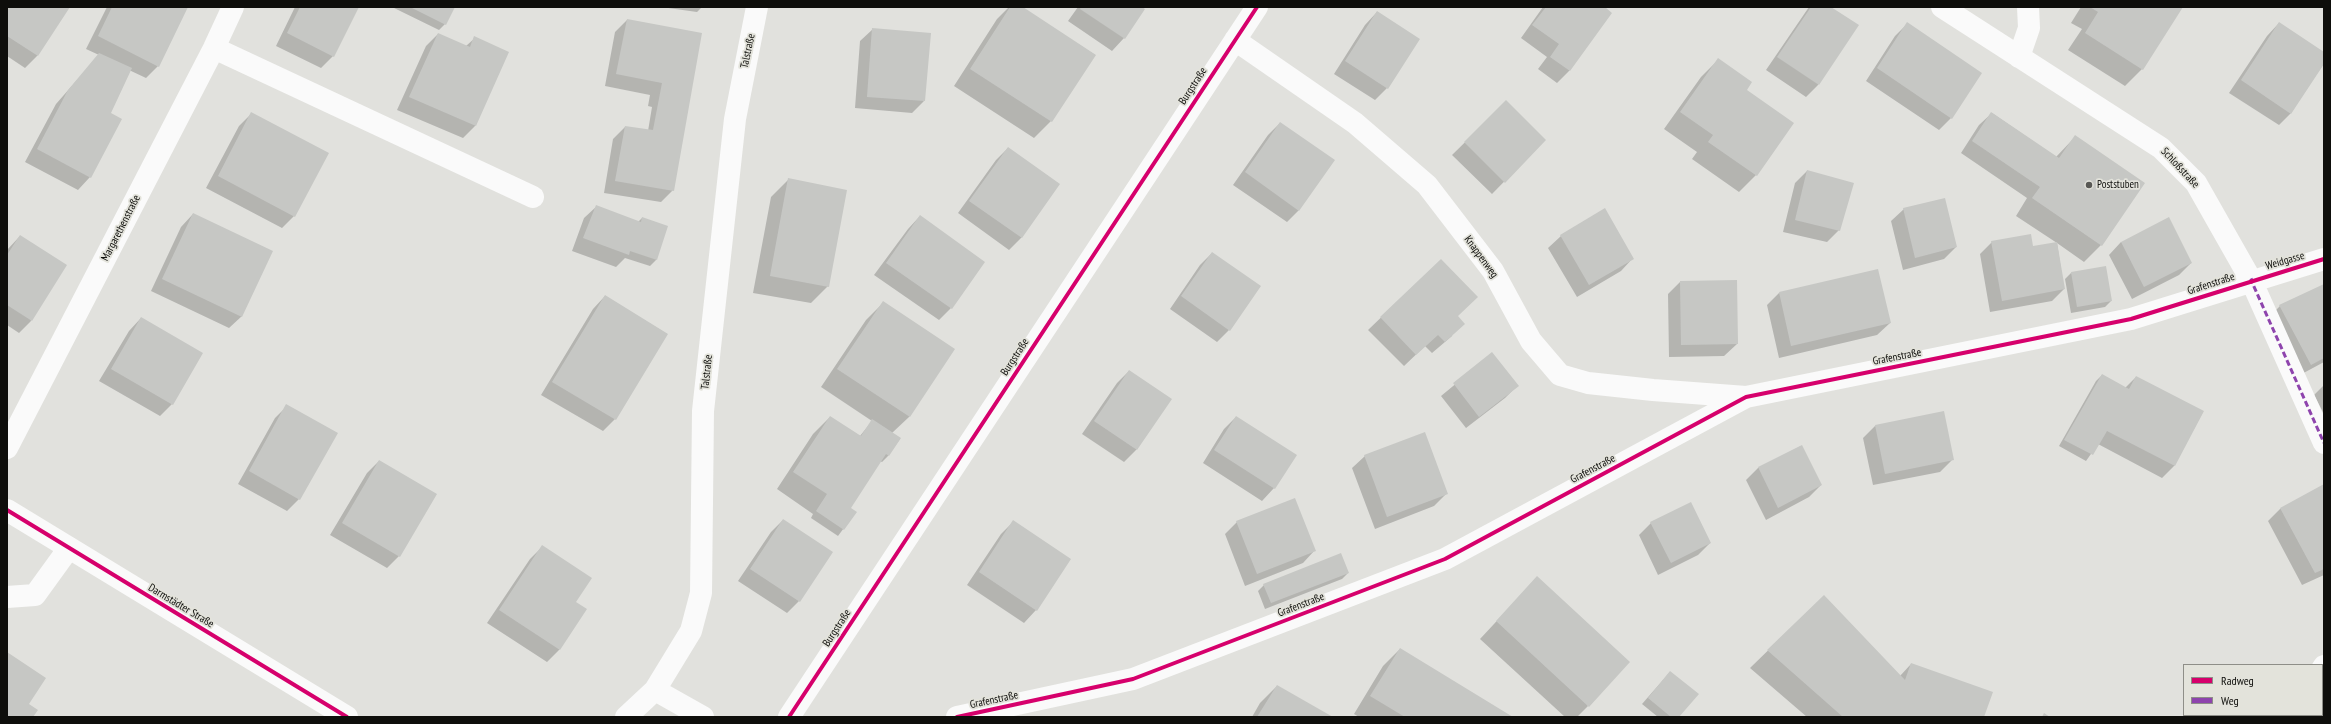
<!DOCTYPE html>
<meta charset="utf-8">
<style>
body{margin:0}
#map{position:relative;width:2331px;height:724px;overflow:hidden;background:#e1e1dd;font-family:"PT Sans Narrow",sans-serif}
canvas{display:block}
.frame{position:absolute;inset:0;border:8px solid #0e0e0b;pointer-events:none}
.legend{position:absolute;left:2183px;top:664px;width:140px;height:52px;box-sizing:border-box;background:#e3e3db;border:1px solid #8e8e88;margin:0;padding:5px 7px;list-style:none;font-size:12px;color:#0e0e0b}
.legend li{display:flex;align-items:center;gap:8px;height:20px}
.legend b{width:20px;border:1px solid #8e8e88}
</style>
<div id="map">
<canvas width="2331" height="724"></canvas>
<div class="frame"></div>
<ul class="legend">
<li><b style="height:5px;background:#d6006c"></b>Radweg</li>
<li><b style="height:5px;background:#8e44ad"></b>Weg</li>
</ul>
</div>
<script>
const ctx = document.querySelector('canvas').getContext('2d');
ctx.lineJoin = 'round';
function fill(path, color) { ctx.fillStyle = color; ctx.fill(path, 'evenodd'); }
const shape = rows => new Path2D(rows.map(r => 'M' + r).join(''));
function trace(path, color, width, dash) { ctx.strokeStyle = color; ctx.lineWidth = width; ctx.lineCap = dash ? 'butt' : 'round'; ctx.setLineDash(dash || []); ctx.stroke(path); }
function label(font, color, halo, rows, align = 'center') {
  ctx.font = font + ' "PT Sans Narrow",sans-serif'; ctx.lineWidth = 3.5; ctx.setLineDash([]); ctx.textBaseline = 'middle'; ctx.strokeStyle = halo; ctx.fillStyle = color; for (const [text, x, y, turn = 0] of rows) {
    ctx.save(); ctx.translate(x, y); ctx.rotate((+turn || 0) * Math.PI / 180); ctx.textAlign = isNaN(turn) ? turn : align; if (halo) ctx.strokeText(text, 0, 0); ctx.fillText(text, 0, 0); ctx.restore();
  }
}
fill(shape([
 [7,7,69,7,37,56,25,68,7,56],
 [107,7,187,7,158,66,146,78,129,70,110,112,90,177,78,190,25,162,56,104,99,55,86,49],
 [295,7,358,7,333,56,321,68,276,46],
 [392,7,454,7,445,24,439,30],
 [661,7,702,7,697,12],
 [1009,7,1021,7,1095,55,1051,121,1034,138,954,86,997,19],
 [1078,7,1141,7,1144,9,1124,38,1112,51,1068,21],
 [1543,7,1603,7,1611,13,1569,71,1557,83,1538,69,1547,57,1521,38],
 [1809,7,1829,7,1818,85,1806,97,1766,70],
 [2081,7,2181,7,2142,69,2125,86,2068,50,2082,29,2071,23],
 [1377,12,1387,88,1375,100,1334,74,1365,25],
 [627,20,701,34,673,190,661,202,604,193,613,139,625,127,648,131,652,107,648,106,650,95,605,86,615,32],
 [2279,23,2324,53,2324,63,2291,113,2279,125,2229,93,2267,36],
 [1907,24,1951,118,1939,130,1866,81,1895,36],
 [873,29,924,101,912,113,855,108,860,41],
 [438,34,466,46,475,38,507,52,475,126,463,138,397,110,426,46],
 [1718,60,1745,90,1756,175,1739,192,1692,159,1697,152,1664,129,1701,77],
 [1506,102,1545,140,1492,194,1452,155],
 [1992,113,2056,157,2075,137,2101,245,2084,262,2057,243,2064,289,2052,301,1990,312,1980,254,1992,242,2033,248,2057,243,2016,216,2027,198,1961,153,1979,125],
 [251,114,294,216,282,228,206,188,239,126],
 [1280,123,1299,210,1287,222,1233,185,1268,135],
 [1008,148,1059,184,1021,238,1009,250,958,213,996,160],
 [1807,171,1839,230,1827,242,1783,232,1795,183],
 [788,180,828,286,811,303,753,293,771,197],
 [597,206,638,222,642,218,667,227,656,260,650,266,625,258,616,267,572,251,584,218],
 [1904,209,1956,247,1944,259,1903,270,1891,221],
 [1604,210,1633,258,1621,271,1577,297,1548,248,1561,236],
 [193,214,242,316,229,328,151,291,181,227],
 [920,216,951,308,939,320,874,275,908,229],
 [20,236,31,321,19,333,7,325,7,250],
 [2121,242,2191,263,2179,275,2132,299,2109,255],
 [1212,253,1229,330,1217,342,1170,309,1200,265],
 [1441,260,1457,316,1452,336,1432,353,1425,346,1404,366,1368,330],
 [2071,273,2111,301,2105,307,2071,313,2065,279],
 [1680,282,1737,344,1724,356,1669,357,1668,294],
 [2324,285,2324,362,2298,376,2268,318,2280,306],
 [1779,293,1890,323,1877,335,1779,358,1767,305],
 [605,296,667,334,615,419,603,431,541,395,593,309],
 [883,303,953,349,909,417,892,433,900,439,888,456,882,462,880,461,849,509,855,513,838,536,811,518,813,514,777,489,813,434,830,417,860,436,872,421,821,387,866,320],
 [141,318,172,404,160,416,99,381,129,331],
 [1492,354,1517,386,1505,398,1466,428,1441,396],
 [1129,371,1170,399,1136,450,1124,462,1082,434,1117,383],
 [2102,375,2125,388,2136,377,2203,412,2174,466,2162,478,2098,444,2086,461,2059,446,2096,381],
 [2324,385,2324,414,2314,395],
 [287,406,299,499,287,511,238,484,275,418],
 [1236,417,1295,455,1274,488,1262,501,1203,463,1224,429],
 [1875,426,1952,460,1940,472,1873,485,1863,438],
 [1801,446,1821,485,1809,497,1766,520,1746,480,1758,468],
 [1365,456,1446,494,1434,506,1375,529,1352,468],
 [379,461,399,556,387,568,330,535,367,473],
 [2324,485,2324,575,2302,585,2268,521,2280,509],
 [783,520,799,601,787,613,738,581,771,532],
 [1013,522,1070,559,1036,610,1024,623,967,585,1001,534],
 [1237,522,1315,550,1303,563,1245,586,1225,534],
 [1651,523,1710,543,1698,555,1658,575,1639,535],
 [542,547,575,602,585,609,559,650,547,662,487,623,530,559],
 [1348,573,1342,579,1265,609,1258,591,1264,585],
 [1521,595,1588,706,1577,717,1565,717,1480,639],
 [1824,596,1900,676,1911,664,1983,717,1807,717,1750,668],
 [1400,649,1510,717,1359,717,1354,714,1383,666],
 [1670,672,1678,717,1658,717,1642,704],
 [1277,686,1331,717,1252,717,1260,703]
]), '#0003');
fill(shape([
 [7,7,70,7,38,56,7,36],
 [112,7,188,7,159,67,98,36],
 [300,7,359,7,334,57,287,33],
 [410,7,455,7,446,25],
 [1010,7,1023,7,1096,55,1052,122,970,69],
 [1081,7,1142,7,1145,9,1125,39,1080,9],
 [1546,7,1605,7,1612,13,1570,71,1550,57,1559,44,1532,25],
 [1811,7,1831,7,1859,25,1819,85,1777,57],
 [2090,7,2183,7,2143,70,2085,33,2098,12],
 [1377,11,1420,39,1388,89,1345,61],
 [627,19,702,33,674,191,615,181,625,126,653,130,662,83,616,74],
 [1907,22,1982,73,1952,119,1877,68],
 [2279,22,2324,52,2324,64,2291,114,2241,80],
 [872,28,931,33,925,101,867,97],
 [438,33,470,47,474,36,509,52,476,126,409,97],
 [99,53,132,68,111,113,122,119,91,178,37,149,68,90],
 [1718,58,1752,82,1747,90,1794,123,1757,176,1708,142,1713,135,1680,112],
 [1506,100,1546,140,1505,183,1464,142],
 [251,112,329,153,295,217,218,176],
 [1991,112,2059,158,2075,135,2145,183,2102,246,2032,198,2040,187,1972,141],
 [1280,122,1335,160,1299,211,1245,172],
 [1008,147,1060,184,1022,238,969,201],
 [1807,170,1854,183,1840,231,1795,220],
 [788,178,847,190,829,287,770,276],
 [1945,198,1957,247,1915,258,1903,208],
 [596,205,641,222,642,217,668,226,657,260,630,251,629,255,583,238],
 [1605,208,1634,259,1589,285,1560,235],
 [193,213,273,251,242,317,162,279],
 [920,215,985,262,952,309,886,263],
 [2169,217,2192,263,2144,287,2121,242],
 [2031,234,2033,246,2057,242,2065,289,2002,301,1991,241],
 [20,235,67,265,32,321,7,305,7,255],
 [1212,252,1261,286,1230,331,1181,296],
 [1441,259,1478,297,1458,316,1465,324,1445,342,1438,335,1416,355,1380,317],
 [2106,266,2112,301,2077,307,2071,272],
 [1878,269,1891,323,1791,346,1779,292],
 [1737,280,1738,344,1681,345,1680,281],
 [2324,284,2324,358,2311,365,2279,305],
 [605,295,668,334,616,420,552,382],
 [883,301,955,349,910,417,837,369],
 [141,317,203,353,173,405,111,369],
 [1492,352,1519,386,1479,417,1453,383],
 [1129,370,1172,399,1137,450,1094,421],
 [2102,374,2129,389,2136,376,2204,411,2175,466,2107,431,2093,455,2064,440],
 [286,404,338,433,300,500,249,471],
 [1944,411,1954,460,1885,474,1875,425],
 [830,416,861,436,872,419,901,438,889,456,886,454,851,508,857,512,844,530,816,511,827,494,793,472],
 [1236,416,1297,455,1275,489,1214,450],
 [1425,432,1448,494,1387,517,1364,455],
 [1802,445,1822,485,1778,508,1758,467],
 [379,460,437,494,400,557,342,523],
 [2324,484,2324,569,2315,573,2280,508],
 [1295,498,1316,551,1257,574,1236,521],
 [1691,502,1711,543,1671,563,1650,522],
 [783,519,833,552,800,602,750,569],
 [1013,520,1071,559,1037,611,979,572],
 [542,545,592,578,576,602,587,609,560,650,499,610],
 [1341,553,1349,573,1271,603,1263,584],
 [1537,576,1630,662,1589,707,1496,621],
 [1824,595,1905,680,1911,663,1993,692,1984,717,1843,717,1767,650],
 [1400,648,1513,717,1405,717,1370,696],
 [7,652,46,678,29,704,38,710,33,717,7,717],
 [1670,671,1699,694,1679,717,1671,717,1648,698],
 [1277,685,1333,717,1257,717],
 [2044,713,2050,717,2042,717]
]), '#c6c7c4');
trace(shape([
 [1942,7,2161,148,2196,183,2251,280,2324,443],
 [1235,40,1355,123,1427,185,1493,271,1531,341,1560,375,1588,383,1653,390,1746,397],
 [214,48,533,197],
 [2019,57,2029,28,2028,7],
 [7,448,214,48,233,7],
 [7,597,35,595,69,548],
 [2322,669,2324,666],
 [655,690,703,717],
 [626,717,655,690,691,631,701,593,703,411,735,119,757,7],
 [789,717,1257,7],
 [957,717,1133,679,1445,559,1746,397,2131,319,2324,259],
 [2294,717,2295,715]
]), '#fafafa', 22);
trace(shape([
 [7,510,347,717]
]), '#fafafa', 22);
trace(shape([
 [2253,279,2251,280,2324,443]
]), '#8e44ad', 3, [6, 3]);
trace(shape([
 [7,510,347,717],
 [789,717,1257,7],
 [957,717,1133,679,1445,559,1746,397,2131,319,2324,259]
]), '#d6006c', 4);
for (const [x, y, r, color] of [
 [2089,185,4,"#585854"]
]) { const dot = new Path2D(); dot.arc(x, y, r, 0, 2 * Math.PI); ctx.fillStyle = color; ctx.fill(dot); trace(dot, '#e3e3db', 1.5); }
label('11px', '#0e0e0b', '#e3e3db', [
 ["Talstraße",748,51,-78],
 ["Burgstraße",1193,86,-57],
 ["Schloßstraße",2180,168,47],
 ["Margarethenstraße",121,228,-63],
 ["Knappenweg",1481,257,54],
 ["Weidgasse",2285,261,-16],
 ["Grafenstraße",2211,284,-18],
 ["Burgstraße",1015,357,-57],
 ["Grafenstraße",1897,357,-11],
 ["Talstraße",707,372,-84],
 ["Grafenstraße",1593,469,-28],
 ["Grafenstraße",1301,605,-21],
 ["Darmstädter Straße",181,606,31],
 ["Burgstraße",837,628,-57],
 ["Grafenstraße",994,700,-12]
]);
label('11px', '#0e0e0b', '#e3e3db', [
 ["Poststuben",2097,185]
], 'left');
</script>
